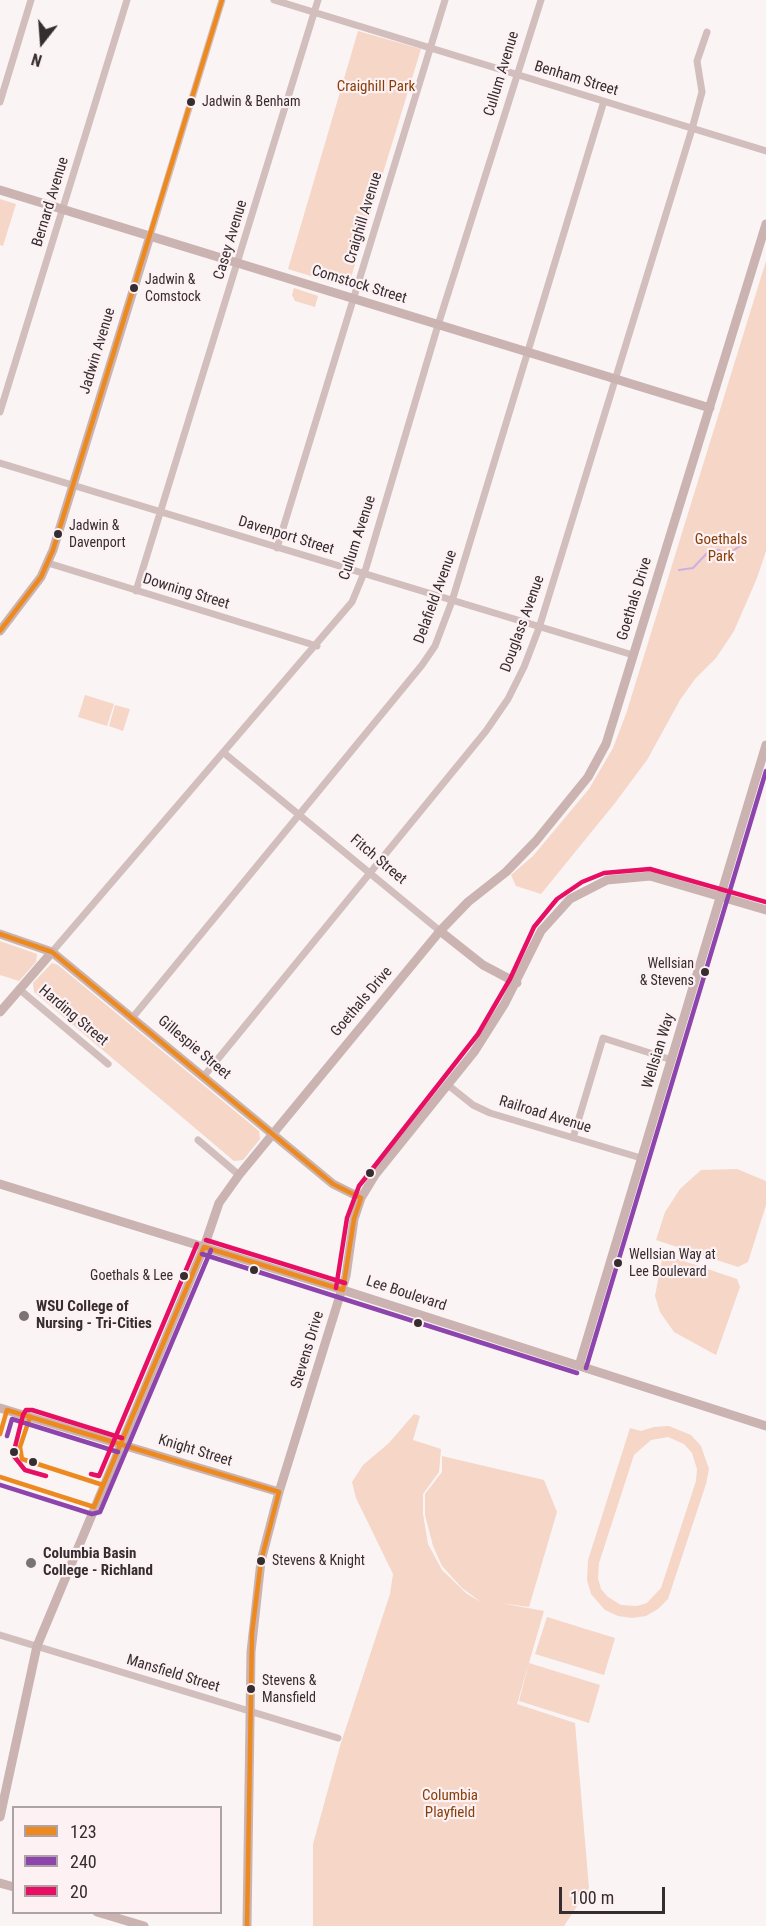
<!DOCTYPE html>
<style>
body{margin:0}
#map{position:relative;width:766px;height:1926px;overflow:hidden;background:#faf4f5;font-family:"Roboto Condensed",sans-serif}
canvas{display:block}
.legend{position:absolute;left:12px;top:1806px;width:210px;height:108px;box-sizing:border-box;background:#fdf1f4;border:2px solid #ada3a5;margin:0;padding:8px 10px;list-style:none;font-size:18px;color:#352d2f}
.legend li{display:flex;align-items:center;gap:12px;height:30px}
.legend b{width:30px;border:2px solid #ada3a5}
.north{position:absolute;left:12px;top:12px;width:60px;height:60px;-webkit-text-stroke:4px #fdf1f4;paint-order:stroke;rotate:197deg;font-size:16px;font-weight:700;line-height:24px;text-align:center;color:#352d2f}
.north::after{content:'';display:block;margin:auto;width:21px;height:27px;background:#352d2f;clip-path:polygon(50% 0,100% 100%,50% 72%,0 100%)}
.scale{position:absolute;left:559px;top:1887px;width:106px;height:27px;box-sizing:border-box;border:3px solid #352d2f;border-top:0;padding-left:8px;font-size:18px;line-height:21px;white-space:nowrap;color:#352d2f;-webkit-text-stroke:4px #fdf1f4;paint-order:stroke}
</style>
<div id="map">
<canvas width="766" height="1926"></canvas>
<ul class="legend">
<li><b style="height:8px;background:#ed8a1f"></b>123</li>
<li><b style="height:8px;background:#8e44ad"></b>240</li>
<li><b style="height:8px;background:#e60f63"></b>20</li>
</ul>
<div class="north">N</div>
<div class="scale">100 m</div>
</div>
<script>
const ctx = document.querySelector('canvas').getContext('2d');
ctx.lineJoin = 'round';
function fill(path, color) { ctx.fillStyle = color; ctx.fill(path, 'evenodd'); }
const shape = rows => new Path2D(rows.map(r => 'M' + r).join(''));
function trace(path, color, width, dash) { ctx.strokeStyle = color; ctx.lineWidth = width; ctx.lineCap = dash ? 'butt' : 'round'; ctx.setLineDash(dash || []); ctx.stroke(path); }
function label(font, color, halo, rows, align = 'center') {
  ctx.font = font + ' "Roboto Condensed",sans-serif'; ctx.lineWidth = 4.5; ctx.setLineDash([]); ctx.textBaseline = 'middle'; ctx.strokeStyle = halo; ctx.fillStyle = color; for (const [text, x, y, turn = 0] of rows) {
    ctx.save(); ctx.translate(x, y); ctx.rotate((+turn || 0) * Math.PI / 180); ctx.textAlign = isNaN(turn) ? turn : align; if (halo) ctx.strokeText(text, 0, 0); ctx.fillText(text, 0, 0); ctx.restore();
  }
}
fill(shape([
 [358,31,421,49,349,284,343,286,288,269],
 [0,199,16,204,3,246,0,245],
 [766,261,766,551,757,578,734,631,716,658,695,679,680,700,647,760,615,803,541,894,516,886,511,875,533,856,589,789,613,748,626,714],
 [294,288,318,296,315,307,295,301,292,295],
 [85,695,114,704,107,726,78,717],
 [115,705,130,709,123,731,109,726],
 [0,941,37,954,36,962,19,981,0,975],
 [52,963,58,965,259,1131,260,1139,243,1160,234,1161,34,992,33,983],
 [737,1169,766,1181,766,1205,748,1262,738,1267,656,1240,665,1212,680,1189,701,1170],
 [663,1254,737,1279,740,1287,716,1355,674,1332,660,1312,655,1296],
 [414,1414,420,1416,413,1440,441,1449,439,1472,423,1494,423,1514,428,1544,442,1570,467,1594,481,1602,462,1588,442,1566,433,1546,425,1515,425,1494,442,1472,442,1456,544,1480,557,1512,529,1607,500,1603,544,1611,517,1704,575,1723,589,1888,564,1926,313,1926,313,1844,340,1746,390,1594,393,1574,356,1498,352,1482,363,1465,389,1443],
 [669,1426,691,1435,701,1446,709,1469,706,1484,668,1599,658,1609,646,1616,632,1618,618,1616,605,1610,591,1594,587,1580,588,1560,630,1428,641,1431,654,1427],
 [668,1437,684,1444,692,1453,697,1469,696,1481,661,1588,647,1603,637,1606,621,1605,608,1597,601,1589,598,1578,599,1563,634,1455,651,1440],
 [547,1617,615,1638,604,1675,535,1654],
 [529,1663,600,1685,589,1723,519,1701]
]), '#f5d6c7');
trace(shape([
 [705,555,723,556],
 [679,570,693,568,709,551,719,550,725,556,743,544]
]), '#cfafe1', 2);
trace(shape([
 [274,0,766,151],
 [0,102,31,0],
 [150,236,222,0],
 [0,412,127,0],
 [0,463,633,655],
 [277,548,445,0],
 [48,563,317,646],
 [136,591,318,0],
 [224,753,440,931],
 [52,952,352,602,366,568,438,325,541,0],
 [19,989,108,1064],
 [133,1017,422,665,435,646,452,601,604,101],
 [204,1076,486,731,508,699,524,667,539,628,692,129,702,92,697,61,707,32],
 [448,1085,473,1105,490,1113,641,1158],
 [573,1138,603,1038,672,1060],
 [198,1140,239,1175],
 [0,1635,338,1738]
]), '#d2bebc', 7);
trace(shape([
 [0,190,710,408],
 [0,631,41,577,53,550,150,236],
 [440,931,483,965,517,983],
 [0,934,52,952,333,1184,361,1198],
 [0,1012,52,952],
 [0,1184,343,1290,766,1426],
 [579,1366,766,745],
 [0,1408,279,1492],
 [0,1817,37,1646,204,1247,219,1203,239,1175,440,931,468,902,506,872,536,841,588,777,606,744,766,224],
 [0,1883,14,1887],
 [97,1912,144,1926],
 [247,1926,251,1652,261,1561,279,1492,346,1276,354,1219,361,1198,375,1175,474,1052,505,1003,541,931,570,899,607,880,650,876,766,910]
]), '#cab3b0', 9);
trace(shape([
 [0,631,41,577,53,550,222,0],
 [0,934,52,952,333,1184,361,1198],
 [204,1247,343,1290],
 [343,1290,354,1219,361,1198],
 [30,1417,20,1447,22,1459,103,1485],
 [0,1434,7,1410,279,1492],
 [0,1477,94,1507,204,1247],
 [247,1926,252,1633,261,1561,279,1492]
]), '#ed8a1f', 4.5);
trace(shape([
 [202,1254,577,1373],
 [586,1368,766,771],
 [7,1436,12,1419,118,1452],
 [0,1485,92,1514,100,1512,211,1250]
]), '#8e44ad', 4.5);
trace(shape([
 [206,1240,345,1283],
 [336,1288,347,1218,359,1186,478,1034,510,979,534,927,557,899,582,882,604,873,650,869,766,902],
 [91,1474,99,1476,197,1244],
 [46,1476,25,1470,13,1455,23,1415,26,1410,32,1410,122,1438]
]), '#e60f63', 4.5);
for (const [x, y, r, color] of [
 [191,102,5,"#352d2f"],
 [134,288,5,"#352d2f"],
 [58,534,5,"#352d2f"],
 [705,972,5,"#352d2f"],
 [370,1173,5,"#352d2f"],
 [618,1263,5,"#352d2f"],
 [254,1270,5,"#352d2f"],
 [184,1276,5,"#352d2f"],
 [24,1316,6,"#7a7374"],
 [418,1323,5,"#352d2f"],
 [14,1452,5,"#352d2f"],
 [33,1462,5,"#352d2f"],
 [261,1561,5,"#352d2f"],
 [31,1563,6,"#7a7374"],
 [251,1689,5,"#352d2f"]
]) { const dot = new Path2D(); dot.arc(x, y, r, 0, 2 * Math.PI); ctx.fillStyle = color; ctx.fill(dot); trace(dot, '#fdf1f4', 2); }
label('14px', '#352d2f', '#fdf1f4', [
 ["Jadwin & Benham",202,102],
 ["Jadwin &",145,280],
 ["Comstock",145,297],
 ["Jadwin &",69,526],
 ["Davenport",69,543],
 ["Wellsian",694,964,"right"],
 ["& Stevens",694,981,"right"],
 ["Wellsian Way at",629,1255],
 ["Lee Boulevard",629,1272],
 ["Goethals & Lee",173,1276,"right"],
 ["Stevens & Knight",272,1561],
 ["Stevens &",262,1681],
 ["Mansfield",262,1698]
], 'left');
label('15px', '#352d2f', '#fdf1f4', [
 ["Cullum Avenue",502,74,-73],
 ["Benham Street",576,79,17],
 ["Bernard Avenue",51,202,-73],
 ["Craighill Avenue",364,218,-73],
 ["Casey Avenue",231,240,-73],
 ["Comstock Street",359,285,17],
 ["Jadwin Avenue",98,351,-73],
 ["Davenport Street",286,536,17],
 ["Cullum Avenue",358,538,-72],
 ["Downing Street",186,592,17],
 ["Delafield Avenue",436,597,-70],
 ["Goethals Drive",635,599,-73],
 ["Douglass Avenue",523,624,-70],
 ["Fitch Street",378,860,40],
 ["Goethals Drive",362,1002,-50],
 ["Harding Street",73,1016,40],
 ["Gillespie Street",194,1048,40],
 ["Wellsian Way",659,1051,-73],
 ["Railroad Avenue",545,1115,17],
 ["Lee Boulevard",406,1294,18],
 ["Stevens Drive",308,1350,-73],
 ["Knight Street",195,1451,17],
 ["Mansfield Street",173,1674,17]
]);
label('15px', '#87400a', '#fdf1f4', [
 ["Craighill Park",376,87],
 ["Goethals",721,540],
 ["Park",721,557],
 ["Columbia",450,1796],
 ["Playfield",450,1813]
]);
label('bold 15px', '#352d2f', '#fdf1f4', [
 ["WSU College of",36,1307],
 ["Nursing - Tri-Cities",36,1324],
 ["Columbia Basin",43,1554],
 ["College - Richland",43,1571]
], 'left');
</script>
